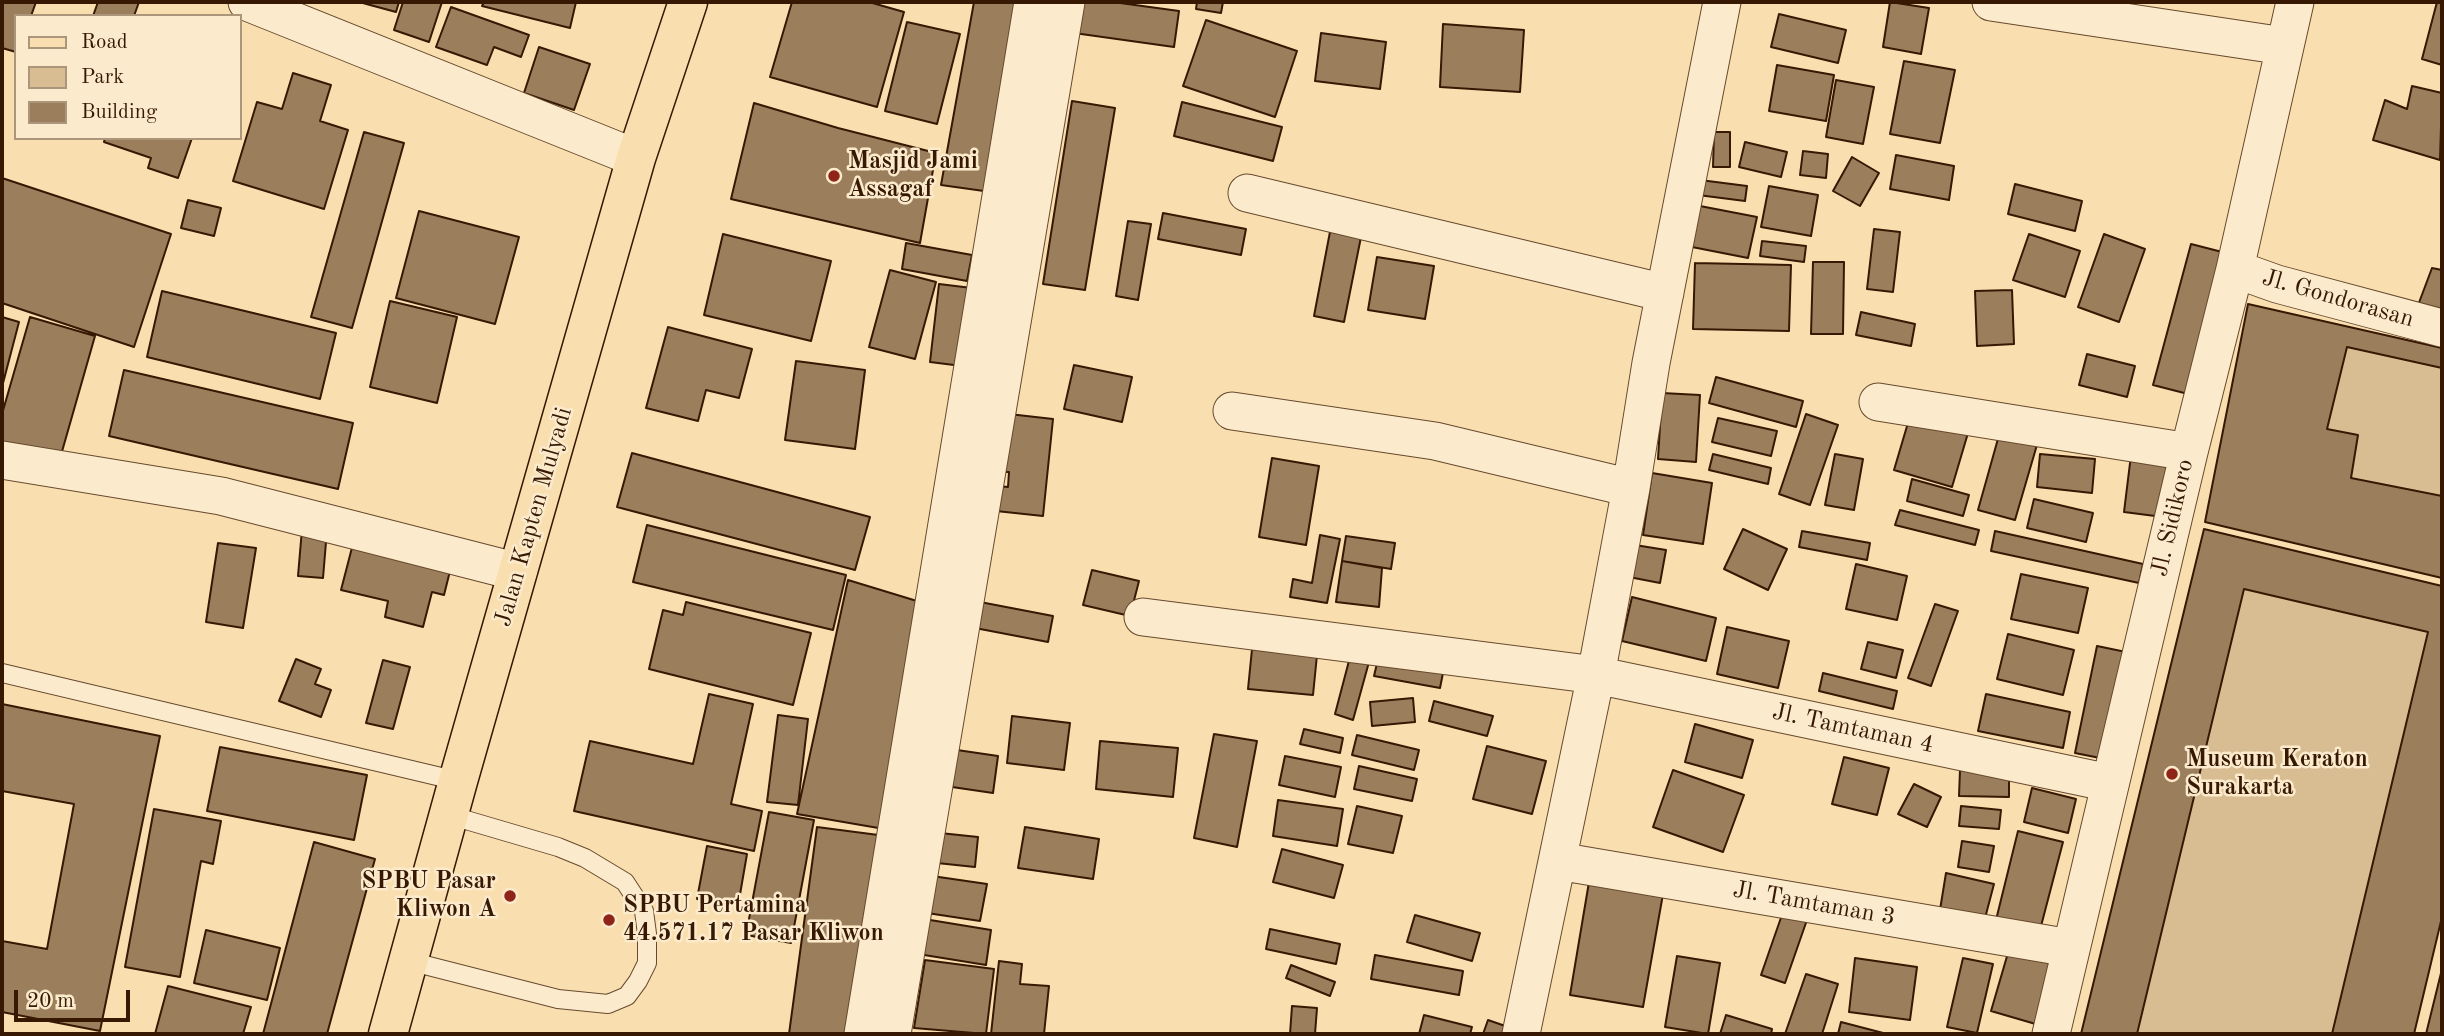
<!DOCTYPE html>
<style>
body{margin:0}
#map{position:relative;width:2444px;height:1036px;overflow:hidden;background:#f9dfaf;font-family:"Old Standard TT",serif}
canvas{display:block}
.frame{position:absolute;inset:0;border:4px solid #361803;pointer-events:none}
.legend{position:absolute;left:14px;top:14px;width:228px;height:126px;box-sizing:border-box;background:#fbeacb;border:2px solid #ac967b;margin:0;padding:9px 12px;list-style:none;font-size:21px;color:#361803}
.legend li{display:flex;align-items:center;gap:14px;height:35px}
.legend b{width:35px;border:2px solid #ac967b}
.scale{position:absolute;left:14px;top:990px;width:116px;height:32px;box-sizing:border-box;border:4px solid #361803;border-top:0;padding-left:9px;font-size:21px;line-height:24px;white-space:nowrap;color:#361803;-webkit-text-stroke:5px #fbeacb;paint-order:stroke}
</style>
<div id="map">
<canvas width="2444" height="1036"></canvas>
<div class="frame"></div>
<ul class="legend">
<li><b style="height:9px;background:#f9dfaf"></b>Road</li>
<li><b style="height:19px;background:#d8bd92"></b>Park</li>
<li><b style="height:19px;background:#9b7f5c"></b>Building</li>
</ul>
<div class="scale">20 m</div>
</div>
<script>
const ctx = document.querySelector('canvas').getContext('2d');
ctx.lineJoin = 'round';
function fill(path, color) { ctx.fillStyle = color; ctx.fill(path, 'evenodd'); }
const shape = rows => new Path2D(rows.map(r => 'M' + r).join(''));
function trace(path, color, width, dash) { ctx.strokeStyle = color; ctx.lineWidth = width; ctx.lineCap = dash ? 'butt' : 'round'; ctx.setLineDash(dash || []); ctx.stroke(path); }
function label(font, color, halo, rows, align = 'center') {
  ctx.font = font + ' "Old Standard TT",serif'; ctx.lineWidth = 5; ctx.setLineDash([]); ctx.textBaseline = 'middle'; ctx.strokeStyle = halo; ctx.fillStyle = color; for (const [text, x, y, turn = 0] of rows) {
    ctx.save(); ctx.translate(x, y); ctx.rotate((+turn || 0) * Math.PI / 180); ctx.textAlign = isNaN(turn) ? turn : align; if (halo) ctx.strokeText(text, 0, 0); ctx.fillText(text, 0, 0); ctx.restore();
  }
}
fill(shape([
 [2347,347,2442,368,2442,496,2351,478,2358,435,2327,429],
 [2244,589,2428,632,2332,1034,2137,1034]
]), '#d8bd92');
const building = shape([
 [2,2,36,2,31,16,16,16,16,52,2,48,2,2],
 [98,2,139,2,134,16,93,16,98,2],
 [359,2,399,2,396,12,359,2],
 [403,2,442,2,429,42,394,30,403,2],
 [484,2,576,2,570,28,482,6,484,2],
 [792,2,869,2,904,12,877,107,770,77,792,2],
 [974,2,1009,2,1024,4,991,192,941,185,974,2],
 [1079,2,1113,2,1179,11,1174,47,1074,33,1079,2],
 [1197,2,1223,2,1221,13,1196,9,1197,2],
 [1890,2,1929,8,1921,54,1883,47,1890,2],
 [2437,2,2442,2,2442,65,2422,59,2437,2],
 [451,7,529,35,521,57,494,47,487,65,436,47,451,7],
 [1779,14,1846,30,1838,63,1771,47,1779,14],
 [1206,20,1297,51,1275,117,1183,86,1206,20],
 [907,22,960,34,937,124,885,111,907,22],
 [1443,24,1524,30,1520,92,1440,87,1443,24],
 [1321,33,1386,42,1380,89,1315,81,1321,33],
 [539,47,590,64,574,110,524,93,539,47],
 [1904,61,1955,70,1940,143,1890,134,1904,61],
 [1777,65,1834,75,1826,121,1769,111,1777,65],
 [293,73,331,85,320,121,348,130,324,209,233,181,257,102,282,109,293,73],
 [1836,80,1874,87,1863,144,1826,137,1836,80],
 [2412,86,2442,93,2440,160,2373,140,2385,100,2407,109,2412,86],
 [1072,101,1115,108,1085,290,1043,284,1072,101],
 [1182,102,1282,127,1273,161,1174,136,1182,102],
 [754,103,838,128,936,153,920,243,731,199,754,103],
 [364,132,404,143,352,328,311,317,364,132],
 [1714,132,1730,132,1730,167,1713,167,1714,132],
 [105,138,192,138,178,178,148,168,151,158,104,142,105,138],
 [1745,142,1787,152,1781,177,1739,167,1745,142],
 [1803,151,1828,154,1826,178,1800,175,1803,151],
 [1896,155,1954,166,1949,200,1890,189,1896,155],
 [1852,157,1879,173,1860,206,1833,191,1852,157],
 [2,178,171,234,134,347,2,303,2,178],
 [1700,180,1747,186,1745,201,1698,195,1700,180],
 [2015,184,2082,201,2075,231,2008,214,2015,184],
 [1769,186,1818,195,1811,236,1761,227,1769,186],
 [188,200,221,208,214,236,181,228,188,200],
 [1700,206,1757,217,1748,258,1692,247,1700,206],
 [419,211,519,237,495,324,396,298,419,211],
 [1163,213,1246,229,1241,255,1158,239,1163,213],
 [1333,216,1364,222,1344,322,1314,316,1333,216],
 [1128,221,1151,224,1138,300,1116,296,1128,221],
 [1874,229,1900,232,1893,292,1867,289,1874,229],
 [723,234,831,261,811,341,704,315,723,234],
 [2029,234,2080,251,2065,297,2013,280,2029,234],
 [2104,234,2145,249,2119,322,2078,307,2104,234],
 [1762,241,1806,246,1804,262,1760,256,1762,241],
 [906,243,972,255,967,281,902,269,906,243],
 [2191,244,2230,254,2192,395,2153,385,2191,244],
 [1377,257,1434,266,1425,319,1368,310,1377,257],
 [1813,262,1844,262,1843,334,1811,334,1813,262],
 [1695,263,1791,265,1789,331,1693,329,1695,263],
 [2432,268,2442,270,2442,314,2417,308,2432,268],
 [890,270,936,282,915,359,869,347,890,270],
 [939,284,980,289,970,367,930,362,939,284],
 [2012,290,2014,344,1977,346,1975,291,2012,290],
 [162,291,336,333,320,399,147,357,162,291],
 [390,301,457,317,437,403,370,387,390,301],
 [2248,304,2442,348,2442,368,2347,347,2327,429,2358,435,2351,478,2442,496,2442,578,2205,522,2248,304],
 [1861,312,1915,324,1911,346,1856,335,1861,312],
 [2,317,19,322,2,387,2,317],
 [30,317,95,336,59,462,2,446,2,414,30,317],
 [668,327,752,349,739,398,706,390,698,421,646,408,668,327],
 [2087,354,2135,366,2127,397,2079,385,2087,354],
 [796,361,865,370,855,449,785,440,796,361],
 [1074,365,1132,377,1122,422,1064,409,1074,365],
 [124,370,353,423,338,489,109,436,124,370],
 [1716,377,1803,401,1796,427,1709,403,1716,377],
 [1662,393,1700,395,1696,462,1658,459,1662,393],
 [1009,414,1053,419,1043,516,996,511,998,486,1008,487,1009,472,1003,472,1009,414],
 [1806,414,1838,425,1810,505,1779,494,1806,414],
 [1910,416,1968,433,1952,487,1894,470,1910,416],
 [1718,418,1777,431,1771,456,1712,442,1718,418],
 [2001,428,2039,438,2015,520,1978,510,2001,428],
 [632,453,870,517,855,570,617,507,632,453],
 [1713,454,1771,468,1768,484,1709,470,1713,454],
 [1835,454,1863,459,1854,510,1825,505,1835,454],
 [2040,454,2095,459,2092,493,2037,487,2040,454],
 [2131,455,2169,460,2163,517,2124,512,2131,455],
 [1272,458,1319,466,1306,545,1259,537,1272,458],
 [1652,473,1712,483,1703,544,1643,535,1652,473],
 [1912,479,1969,495,1963,516,1907,501,1912,479],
 [2034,499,2093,513,2086,542,2027,528,2034,499],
 [1900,510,1979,530,1975,545,1895,525,1900,510],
 [647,525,846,575,833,630,633,582,647,525],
 [302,529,327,530,323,578,298,576,302,529],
 [1743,529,1787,549,1768,590,1724,569,1743,529],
 [2204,529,2442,586,2442,917,2414,1034,2332,1034,2428,632,2244,589,2137,1034,2081,1034,2204,529],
 [1802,531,1870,543,1867,560,1799,547,1802,531],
 [1995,531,2143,564,2139,583,1991,551,1995,531],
 [1320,535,1340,539,1327,603,1290,597,1293,579,1312,583,1320,535],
 [355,536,453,559,444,595,432,592,423,627,385,617,388,601,341,590,355,536],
 [1346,536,1395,543,1391,569,1342,561,1346,536],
 [218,543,256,548,243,628,206,622,218,543],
 [1635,545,1666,550,1660,583,1629,577,1635,545],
 [1342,561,1382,568,1379,607,1336,602,1342,561],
 [1856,564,1907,576,1897,620,1846,609,1856,564],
 [1092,570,1139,581,1130,616,1083,605,1092,570],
 [2021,574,2088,588,2078,633,2011,619,2021,574],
 [848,580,930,605,890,830,797,814,848,580],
 [1632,597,1716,618,1706,661,1622,641,1632,597],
 [686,602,811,633,793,705,649,669,663,610,683,615,686,602],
 [980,602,1053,616,1048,642,975,628,980,602],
 [1935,604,1958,611,1931,686,1908,678,1935,604],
 [1727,627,1789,641,1778,688,1717,674,1727,627],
 [2008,634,2074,650,2063,695,1997,679,2008,634],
 [1868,642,1903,650,1896,678,1861,669,1868,642],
 [2097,646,2126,652,2105,759,2075,753,2097,646],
 [1252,649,1317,655,1313,695,1248,689,1252,649],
 [1379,655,1444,668,1440,688,1374,676,1379,655],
 [1350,657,1369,662,1353,720,1335,714,1350,657],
 [296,659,321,669,315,684,331,690,321,717,279,701,296,659],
 [383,660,410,667,393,729,366,723,383,660],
 [1823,673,1897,691,1893,709,1819,691,1823,673],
 [709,694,753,704,731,804,762,811,754,851,574,811,590,741,693,764,709,694],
 [1986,694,2070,712,2063,748,1978,731,1986,694],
 [1413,698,1415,722,1372,726,1370,702,1413,698],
 [1434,701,1493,716,1487,736,1429,721,1434,701],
 [2,704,160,736,100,1031,2,1012,2,941,47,949,74,804,2,791,2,704],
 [778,715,808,719,798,805,767,802,778,715],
 [1012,716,1070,723,1064,770,1007,763,1012,716],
 [1695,724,1753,740,1742,778,1685,762,1695,724],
 [1304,729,1343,738,1340,753,1300,744,1304,729],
 [1214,734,1257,741,1237,847,1194,838,1214,734],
 [1357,735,1419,750,1414,770,1352,755,1357,735],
 [1100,741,1178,748,1173,797,1096,789,1100,741],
 [1487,746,1546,761,1532,814,1473,799,1487,746],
 [220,747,367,775,354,840,207,811,220,747],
 [957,750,998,756,993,793,952,787,957,750],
 [1285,756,1341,767,1335,797,1279,785,1285,756],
 [1844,757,1889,768,1877,815,1832,804,1844,757],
 [1359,766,1417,779,1412,801,1354,789,1359,766],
 [1673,770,1744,795,1723,852,1653,827,1673,770],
 [1960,770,2009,771,2009,797,1959,796,1960,770],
 [1914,784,1941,797,1927,827,1898,814,1914,784],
 [2032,788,2076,799,2068,833,2024,822,2032,788],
 [1278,800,1343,809,1337,846,1273,836,1278,800],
 [1357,806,1402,816,1393,853,1348,844,1357,806],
 [1961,806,2001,810,1999,829,1959,826,1961,806],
 [154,809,221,821,213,864,201,861,180,977,125,967,154,809],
 [769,812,814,820,791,943,746,935,769,812],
 [817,827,886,836,859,1034,789,1034,817,827],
 [1025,827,1099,839,1093,879,1018,868,1025,827],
 [2018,831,2063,842,2040,930,1996,920,2018,831],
 [940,833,978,837,975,867,937,863,940,833],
 [1962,841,1994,846,1989,872,1958,867,1962,841],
 [314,842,375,859,327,1034,263,1034,314,842],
 [707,846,747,854,738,906,697,899,707,846],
 [1282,849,1343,865,1334,898,1273,882,1282,849],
 [1946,873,1994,884,1984,922,1939,916,1946,873],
 [932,876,987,884,980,921,927,913,932,876],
 [1589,882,1663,894,1643,1007,1570,995,1589,882],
 [1784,909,1808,917,1785,983,1761,975,1784,909],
 [1415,915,1480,933,1472,961,1407,942,1415,915],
 [924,919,991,930,986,965,918,954,924,919],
 [1270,929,1340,944,1336,964,1266,949,1270,929],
 [206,930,280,948,267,1000,194,983,206,930],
 [2010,946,2058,959,2039,1025,1991,1011,2010,946],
 [1375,955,1463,971,1459,995,1371,979,1375,955],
 [1677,956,1720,963,1708,1034,1665,1027,1677,956],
 [1855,958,1917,967,1910,1020,1849,1012,1855,958],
 [1963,958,1993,964,1977,1033,1947,1027,1963,958],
 [925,960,994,969,986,1034,914,1028,925,960],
 [999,961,1022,964,1020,984,1049,986,1044,1034,991,1034,999,961],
 [1291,965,1335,982,1330,996,1286,978,1291,965],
 [2442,969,2442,1034,2426,1034,2442,969],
 [1806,974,1838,984,1822,1034,1785,1034,1806,974],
 [168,986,251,1007,243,1034,155,1034,168,986],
 [1292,1006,1317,1008,1315,1034,1290,1034,1292,1006],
 [1424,1015,1472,1027,1470,1034,1419,1034,1424,1015],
 [1726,1015,1772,1029,1771,1034,1720,1034,1726,1015],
 [1488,1020,1511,1028,1509,1034,1483,1034,1488,1020],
 [1841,1022,1887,1034,1838,1034,1841,1022]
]);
fill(building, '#9b7f5c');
trace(building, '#361803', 2);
const service = shape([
 [2,673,458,781],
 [409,961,558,999,608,1004,627,996,638,981,647,963,647,934,644,911,625,882,585,858,558,847,449,815]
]);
const minor = shape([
 [247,2,636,158],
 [1991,2,2284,46],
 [1247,193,1665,293],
 [2235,269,2277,284,2442,328],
 [1878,402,2189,452],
 [1232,411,1435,441,1631,488],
 [2,460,221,496,518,572],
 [1143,617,1596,675,2110,783],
 [1558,861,2070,948],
 [863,1034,1033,2],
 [892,1034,1066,2],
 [1521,1034,1596,675,1631,488,1651,363,1722,2],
 [2051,1034,2189,452,2235,269,2295,2]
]);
const primary = shape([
 [388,1034,458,781,636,158,688,2]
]);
trace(service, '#674a2e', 20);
trace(minor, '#674a2e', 39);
trace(primary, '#361803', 41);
trace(service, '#fbeacb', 18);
trace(minor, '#fbeacb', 37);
trace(primary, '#f9dfaf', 38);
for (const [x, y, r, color] of [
 [834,176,7,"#8f2418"],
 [2172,774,7,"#8f2418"],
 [510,896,7,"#8f2418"],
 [609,920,7,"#8f2418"]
]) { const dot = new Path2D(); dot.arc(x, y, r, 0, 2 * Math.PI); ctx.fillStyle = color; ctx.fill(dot); trace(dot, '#fbeacb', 2.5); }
label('bold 24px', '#361803', '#fbeacb', [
 ["Masjid Jami",848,162],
 ["Assagaf",848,190],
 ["Museum Keraton",2186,760],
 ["Surakarta",2186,788],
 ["SPBU Pasar",496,882,"right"],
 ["Kliwon A",496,910,"right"],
 ["SPBU Pertamina",623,906],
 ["44.571.17 Pasar Kliwon",623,934]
], 'left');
label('24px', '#361803', '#fbeacb', [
 ["Jl. Gondorasan",2338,299,16],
 ["Jalan Kapten Mulyadi",534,517,-74],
 ["Jl. Sidikoro",2173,518,-77],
 ["Jl. Tamtaman 4",1853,729,12],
 ["Jl. Tamtaman 3",1814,904,10]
]);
</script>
